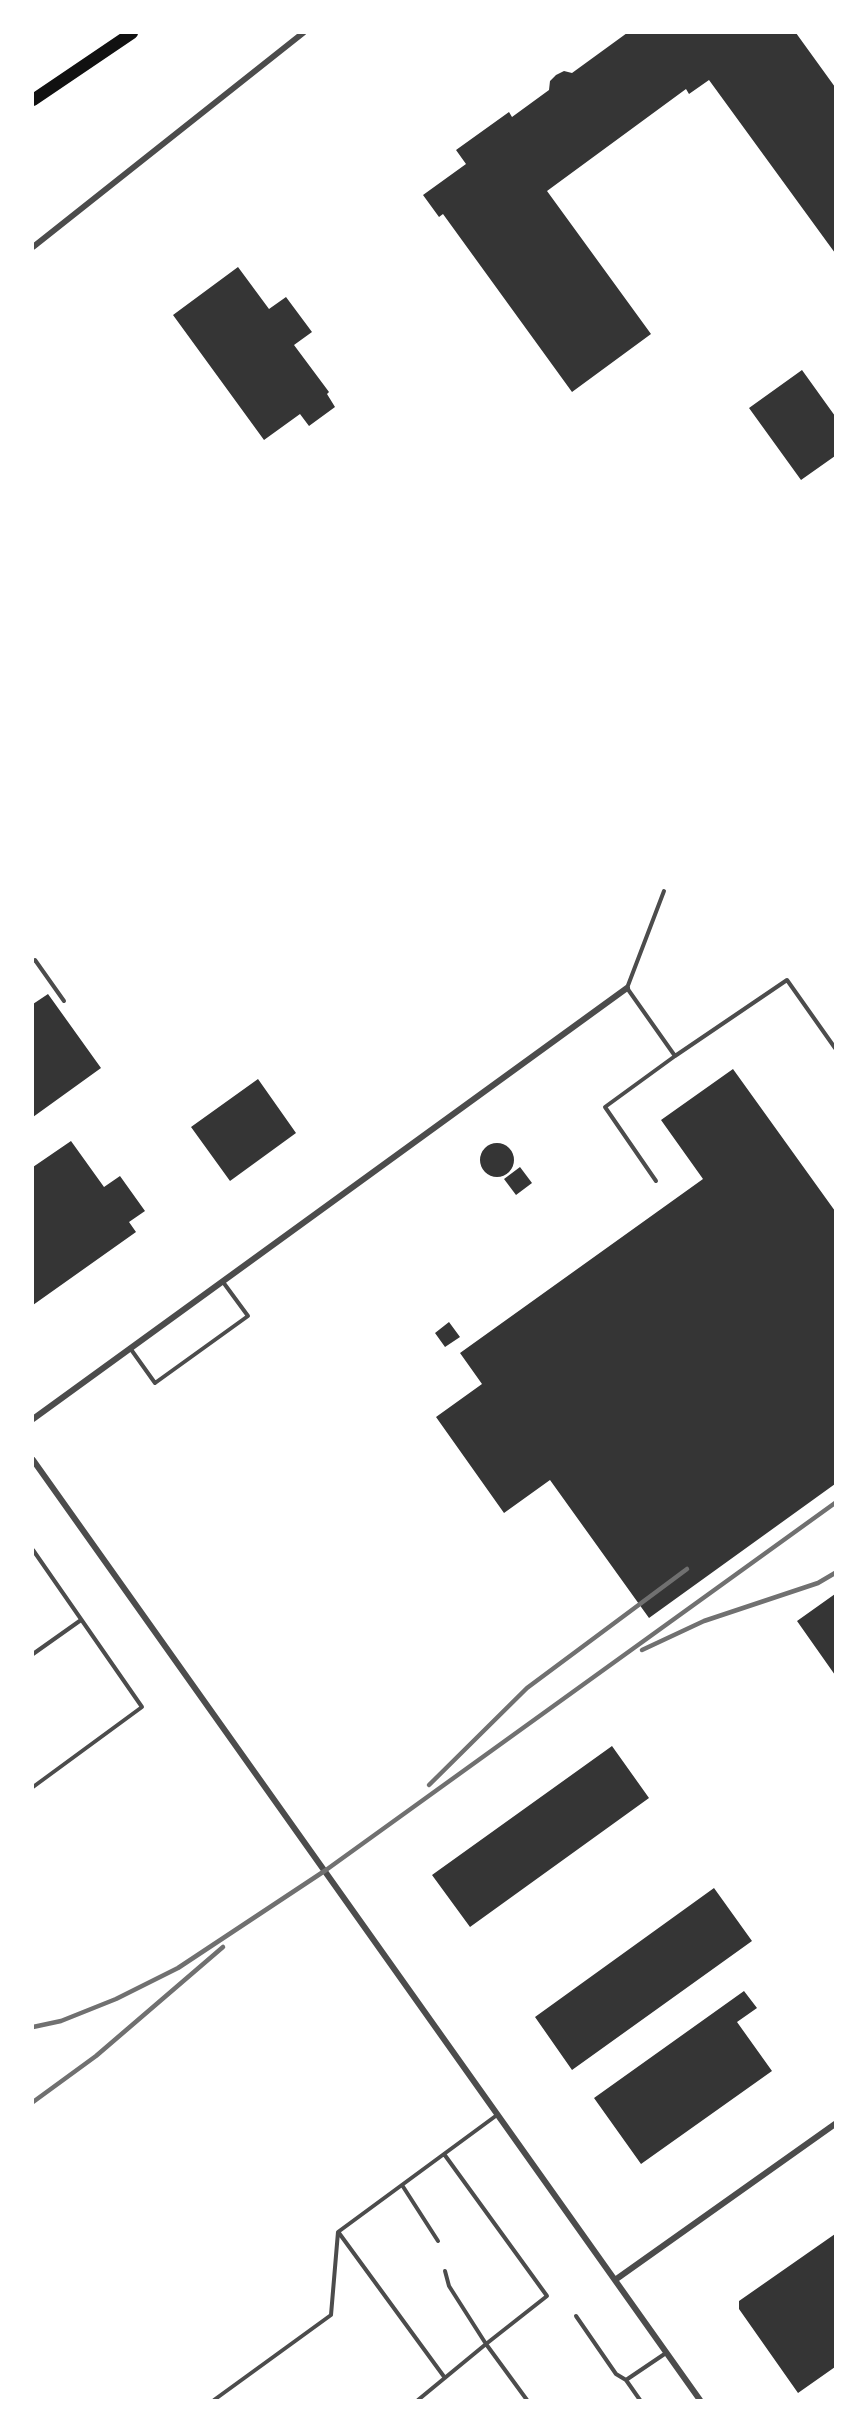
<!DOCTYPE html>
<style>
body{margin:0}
#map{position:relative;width:868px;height:2433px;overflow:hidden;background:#fff;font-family:"Public Sans",sans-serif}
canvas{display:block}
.frame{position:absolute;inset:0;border:34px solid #fff;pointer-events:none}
</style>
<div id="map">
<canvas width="868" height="2433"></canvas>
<div class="frame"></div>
</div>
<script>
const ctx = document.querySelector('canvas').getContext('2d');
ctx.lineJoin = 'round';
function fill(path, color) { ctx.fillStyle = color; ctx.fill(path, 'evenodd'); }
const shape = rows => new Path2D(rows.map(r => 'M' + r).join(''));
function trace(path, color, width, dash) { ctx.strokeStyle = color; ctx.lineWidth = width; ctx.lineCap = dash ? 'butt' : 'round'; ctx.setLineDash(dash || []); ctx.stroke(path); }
fill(shape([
 [627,33,796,33,835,87,835,253,709,80,689,94,686,89,547,191,651,334,572,392,443,214,439,217,423,195,466,164,456,150,509,112,512,117,549,90,550,81,556,75,564,71,572,73],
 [238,267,269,309,286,297,312,332,294,345,329,392,327,394,335,407,309,426,300,414,264,440,173,315],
 [802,370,835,416,835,456,801,480,749,408],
 [48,994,101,1068,33,1117,33,1004],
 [733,1069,835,1211,835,1484,649,1618,550,1480,504,1513,436,1417,482,1384,460,1353,703,1179,661,1120],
 [258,1079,296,1133,230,1181,191,1127],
 [71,1141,104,1187,120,1176,145,1211,129,1222,136,1232,33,1305,33,1167],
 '480 1160a17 17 0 1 1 34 0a17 17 0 1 1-34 0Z',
 [520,1167,532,1183,516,1195,504,1179],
 [449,1322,460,1337,445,1347,435,1333],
 [835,1594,835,1675,797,1621],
 [612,1746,649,1798,470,1927,432,1875],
 [714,1888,752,1941,572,2070,535,2017],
 [744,1991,757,2008,737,2022,772,2071,641,2164,594,2098],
 [835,2234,835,2367,798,2393,739,2309,739,2301]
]), '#353535');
trace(shape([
 [33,961,35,960,64,1001],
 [675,1056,787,980,835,1048],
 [656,1181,605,1107,675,1056,627,988,664,891],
 [130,1348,155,1383,248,1316,223,1282],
 [33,1550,142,1707,33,1787],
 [33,1654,81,1620],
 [444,2154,547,2296,486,2344,449,2286,445,2271],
 [402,2185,438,2241],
 [339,2233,445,2378],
 [576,2316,616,2374,626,2380,666,2353],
 [626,2380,640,2400],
 [214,2400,331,2315,338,2232,497,2115],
 [418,2400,486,2344,527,2400]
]), '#4c4c4c', 4);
trace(shape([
 [33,247,303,33],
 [33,1419,627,988],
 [33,1460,700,2400],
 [615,2280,835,2124]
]), '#4c4c4c', 6);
trace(shape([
 [33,100,132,33]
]), '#111', 12);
trace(shape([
 [642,1650,704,1621,818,1583,835,1573],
 [429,1785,527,1688,687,1569],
 [33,2027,61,2021,116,1999,178,1968,326,1870,835,1503],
 [33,2102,96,2056,223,1947]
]), '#707070', 4.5);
</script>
